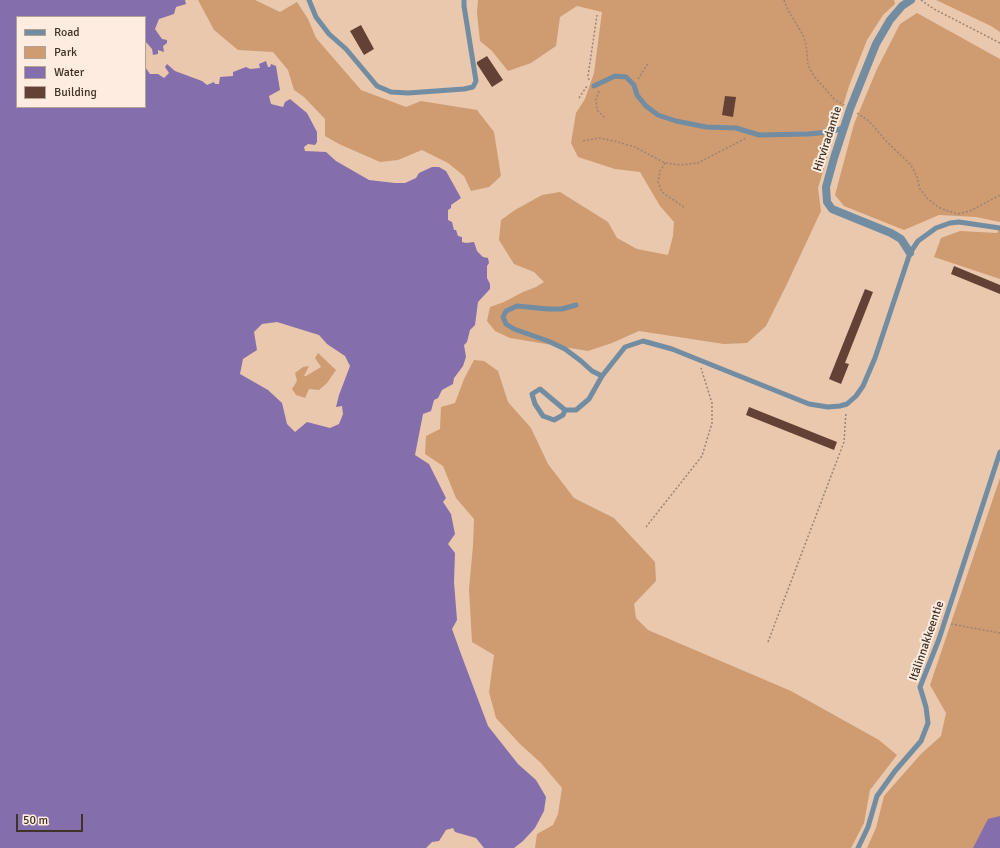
<!DOCTYPE html>
<meta charset="utf-8">
<style>
body{margin:0}
#map{position:relative;width:1000px;height:848px;overflow:hidden;background:#e9c8ae;font-family:Signika,sans-serif}
canvas{display:block}
.legend{position:absolute;left:16px;top:16px;width:130px;height:92px;box-sizing:border-box;background:#fdecdf;border:1px solid #b1a295;margin:0;padding:5px 7px;list-style:none;font-size:12px;color:#3f3227}
.legend li{display:flex;align-items:center;gap:8px;height:20px}
.legend b{width:20px;border:1px solid #b1a295}
.scale{position:absolute;left:16px;top:814px;width:67px;height:18px;box-sizing:border-box;border:2px solid #3f3227;border-top:0;padding-left:5px;font-size:12px;line-height:14px;white-space:nowrap;color:#3f3227;-webkit-text-stroke:3px #fdecdf;paint-order:stroke}
</style>
<div id="map">
<canvas width="1000" height="848"></canvas>
<ul class="legend">
<li><b style="height:5px;background:#728da2"></b>Road</li>
<li><b style="height:11px;background:#cf9b71"></b>Park</li>
<li><b style="height:11px;background:#856eac"></b>Water</li>
<li><b style="height:11px;background:#634135"></b>Building</li>
</ul>
<div class="scale">50 m</div>
</div>
<script>
const ctx = document.querySelector('canvas').getContext('2d');
ctx.lineJoin = 'round';
function fill(path, color) { ctx.fillStyle = color; ctx.fill(path, 'evenodd'); }
const shape = rows => new Path2D(rows.map(r => 'M' + r).join(''));
function trace(path, color, width, dash) { ctx.strokeStyle = color; ctx.lineWidth = width; ctx.lineCap = dash ? 'butt' : 'round'; ctx.setLineDash(dash || []); ctx.stroke(path); }
function label(font, color, halo, rows, align = 'center') {
  ctx.font = font + ' Signika,sans-serif'; ctx.lineWidth = 4; ctx.setLineDash([]); ctx.textBaseline = 'middle'; ctx.strokeStyle = halo; ctx.fillStyle = color; for (const [text, x, y, turn = 0] of rows) {
    ctx.save(); ctx.translate(x, y); ctx.rotate((+turn || 0) * Math.PI / 180); ctx.textAlign = isNaN(turn) ? turn : align; if (halo) ctx.strokeText(text, 0, 0); ctx.fillText(text, 0, 0); ctx.restore();
  }
}
fill(shape([
 [198,0,255,0,280,12,297,2,308,19,316,38,361,90,406,107,421,101,477,110,494,132,501,176,489,187,471,191,464,176,448,163,422,150,398,160,380,162,339,144,325,136,325,119,304,97,294,90,288,70,273,52,238,50,214,30],
 [478,0,894,0,895,4,883,15,867,40,849,86,818,188,821,211,786,286,766,326,747,343,724,344,639,331,612,343,588,351,510,338,495,331,487,321,490,307,504,302,523,292,536,287,544,282,534,272,514,264,499,240,501,220,515,210,542,195,560,192,608,222,617,238,637,249,668,255,673,236,674,222,660,206,640,172,615,169,578,157,571,143,576,113,585,99,594,73,602,12,577,6,560,17,556,46,531,63,508,71,492,51,480,41,477,13],
 [936,0,1000,0,1000,32,991,26],
 [917,13,1000,59,1000,222,976,217,939,215,904,230,844,206,835,195,854,124,877,69,900,24],
 [1000,227,1000,279,934,257,941,238,960,231,997,233],
 [318,353,336,370,327,383,319,390,309,389,305,398,296,395,292,389,297,381,295,373,303,367,309,366,304,376,306,376,321,367,315,358],
 [474,360,484,361,498,371,508,402,531,428,548,464,574,498,614,518,655,562,656,581,634,604,636,618,648,630,791,691,879,740,897,755,870,790,864,823,851,848,535,848,537,834,553,825,558,814,562,788,541,763,520,744,496,718,489,692,494,655,472,642,469,589,473,546,474,519,456,498,443,466,425,454,426,436,440,429,441,407,455,403,464,379],
 [1000,478,1000,848,867,848,876,828,884,796,921,754,941,736,946,713,930,685]
]), '#cf9b71');
fill(shape([
 [0,0,185,0,186,4,176,7,174,14,159,19,155,29,162,39,167,40,167,43,163,46,164,52,158,50,158,54,153,55,152,49,145,41,145,17,17,17,17,107,145,107,145,67,150,74,158,74,164,78,169,73,165,67,167,64,175,71,202,81,207,85,214,82,215,84,219,84,220,77,233,76,233,72,246,67,250,69,260,68,259,64,266,61,268,67,270,67,271,64,276,66,280,90,269,96,271,104,283,107,285,102,290,99,307,113,317,132,317,142,315,145,308,144,304,147,305,151,326,152,336,161,369,180,395,183,405,183,416,178,419,173,432,167,439,167,446,171,461,198,451,205,451,208,448,210,448,220,452,222,454,230,456,230,458,236,462,237,462,242,466,243,474,242,477,251,483,257,488,258,489,263,487,266,487,278,490,284,490,289,478,302,475,325,470,330,467,342,464,345,466,357,463,366,454,378,453,384,442,390,438,398,434,400,431,411,423,414,415,455,429,464,446,498,443,502,451,514,455,534,448,544,455,553,454,582,457,620,452,629,461,654,488,726,518,764,536,780,546,797,544,811,535,828,523,841,514,848,484,848,476,838,455,832,453,828,446,830,439,841,432,842,426,848,0,848],
 [277,322,319,335,327,344,345,356,350,366,339,395,336,407,342,406,343,414,339,424,330,428,307,422,295,432,287,424,282,403,268,390,240,374,243,359,257,350,254,332,262,324],
 [1000,816,1000,848,973,848,988,819]
]), '#856eac');
fill(shape([
 [361,25,374,49,364,55,350,31],
 [487,56,503,80,492,87,477,64,477,62],
 [725,96,736,97,733,117,722,115],
 [954,266,1000,285,1000,294,951,274],
 [865,289,873,292,845,363,849,364,841,384,829,379],
 [749,407,837,442,834,450,746,415]
]), '#634135');
trace(shape([
 [784,0,788,10,803,35,806,44,808,65,814,76,834,99,844,105],
 [921,0,934,9,1000,43],
 [638,79,649,62],
 [589,80,588,76,597,15],
 [599,91,596,100,597,110,606,119],
 [579,98,587,86],
 [857,113,869,121,887,142,911,165,917,177,920,189,927,198,938,207,948,211,958,214,970,211,1000,195],
 [583,141,599,138,614,141,635,147,665,163,681,165,698,163,746,138],
 [665,163,660,171,658,182,662,192,685,208],
 [646,527,702,456,712,423,712,403,701,368],
 [951,624,1000,633],
 [768,642,844,442,846,412]
]), '#9c8471', 1.5, [2, 2]);
trace(shape([
 [309,0,316,17,329,34,346,49,377,86,391,92,408,93,464,89,473,87,476,81,464,6,464,0],
 [594,86,615,76,626,77,634,85,637,95,646,106,658,115,676,121,706,127,736,128,759,135,808,134,830,132,843,128],
 [576,305,562,309,548,309,517,306,506,311,503,317,506,324,514,329,548,341,565,349,581,361,592,371,602,376,625,347,643,341,672,349,809,404,828,407,840,406,847,404,856,396,863,386,875,358,910,253,918,241,936,228,950,223,959,222,1000,228],
 [565,410,563,415,554,420,543,416,535,404,532,394,540,389,565,410,576,410,589,399,602,376],
 [858,848,868,827,877,796,895,771,921,741,928,723,926,707,920,687,939,639,1000,452]
]), '#728da2', 5);
trace(shape([
 [910,253,901,239,891,233,832,209,827,202,826,187,834,158,850,109,876,44,890,20,902,6,911,0]
]), '#728da2', 8);
label('12px', '#3f3227', '#fdecdf', [
 ["Hirviradantie",828,139,-72],
 ["Itälinnakkeentie",927,641,-71]
]);
</script>
